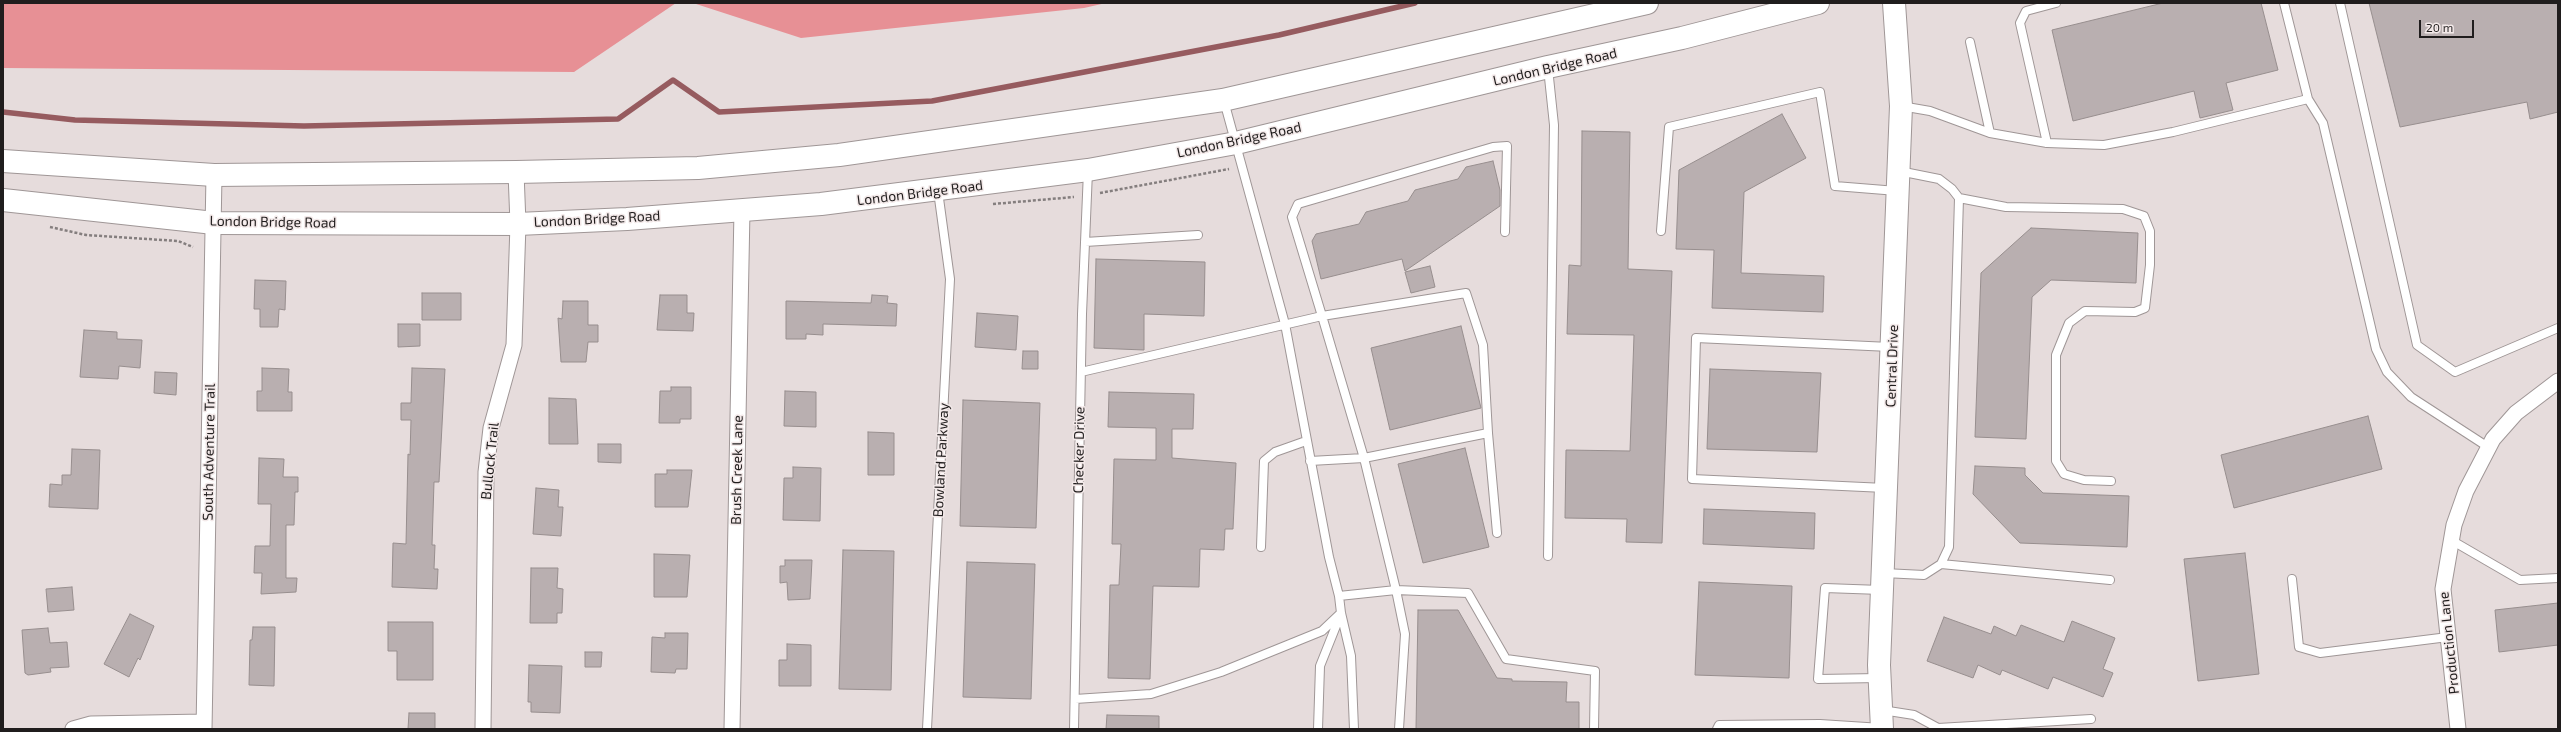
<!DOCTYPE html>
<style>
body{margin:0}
#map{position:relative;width:2561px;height:732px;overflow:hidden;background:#e6dcdc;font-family:"Exo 2",sans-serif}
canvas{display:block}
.frame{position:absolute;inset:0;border:4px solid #201d1d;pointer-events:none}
.scale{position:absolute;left:2419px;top:20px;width:55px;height:18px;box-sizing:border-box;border:2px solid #201d1d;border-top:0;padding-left:5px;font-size:12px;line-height:14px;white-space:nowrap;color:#201d1d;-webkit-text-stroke:3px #f3e9e9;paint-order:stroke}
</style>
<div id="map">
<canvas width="2561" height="732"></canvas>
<div class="frame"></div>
<div class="scale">20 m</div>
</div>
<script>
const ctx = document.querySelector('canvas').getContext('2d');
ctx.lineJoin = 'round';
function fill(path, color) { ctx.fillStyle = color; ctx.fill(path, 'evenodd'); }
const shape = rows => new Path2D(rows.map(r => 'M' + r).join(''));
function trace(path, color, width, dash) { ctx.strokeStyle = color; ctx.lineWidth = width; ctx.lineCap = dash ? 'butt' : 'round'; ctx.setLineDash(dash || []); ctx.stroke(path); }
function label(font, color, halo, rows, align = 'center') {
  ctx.font = font + ' "Exo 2",sans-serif'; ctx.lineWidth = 3; ctx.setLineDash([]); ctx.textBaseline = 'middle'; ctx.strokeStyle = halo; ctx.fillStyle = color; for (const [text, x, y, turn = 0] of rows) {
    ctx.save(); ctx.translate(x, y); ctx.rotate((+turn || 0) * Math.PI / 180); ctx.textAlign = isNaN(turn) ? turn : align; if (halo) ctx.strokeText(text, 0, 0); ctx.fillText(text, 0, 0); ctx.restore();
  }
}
fill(shape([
 [3,3,676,3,574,72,3,68],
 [693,3,1106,3,1084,8,801,38]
]), '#e79095');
trace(shape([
 [3,112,75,120,304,126,618,119,673,80,719,112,932,101,1279,35,1415,3]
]), '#965b5f', 5.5);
const building = shape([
 [2163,3,2261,3,2278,70,2226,83,2233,110,2200,118,2194,91,2073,121,2052,30,2163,3],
 [2369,3,2558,3,2558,112,2530,119,2527,102,2400,127,2369,3],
 [1782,114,1806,158,1744,192,1741,273,1824,276,1823,312,1712,308,1714,250,1676,249,1679,170,1782,114],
 [1582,131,1630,132,1628,269,1672,271,1662,543,1626,542,1627,519,1565,518,1566,450,1630,451,1634,335,1567,334,1569,265,1581,266,1582,131],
 [1493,161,1500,190,1500,206,1405,271,1402,259,1321,279,1312,241,1316,234,1359,224,1366,212,1408,201,1415,190,1458,179,1466,167,1493,161],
 [2031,228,2138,233,2136,283,2051,280,2032,297,2026,439,1975,437,1981,273,2031,228],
 [1096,259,1205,262,1204,316,1144,314,1144,350,1094,348,1096,259],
 [1430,266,1435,287,1411,293,1405,272,1430,266],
 [255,280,286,281,285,310,279,309,278,327,260,327,260,309,254,309,255,280],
 [422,293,461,293,461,320,422,320,422,293],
 [660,295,687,295,687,313,694,313,693,331,657,330,660,295],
 [872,295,888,296,887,303,897,304,896,326,823,324,823,335,806,334,806,339,786,339,786,301,871,303,872,295],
 [563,301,588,301,588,325,598,325,598,342,588,342,586,362,561,362,558,318,562,319,563,301],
 [977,313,1018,316,1016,350,975,347,977,313],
 [398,324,420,324,420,346,398,347,398,324],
 [1461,326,1481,408,1390,430,1371,348,1461,326],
 [84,330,117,332,117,339,142,340,140,368,119,366,118,379,80,377,84,330],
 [1023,351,1038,351,1038,369,1022,369,1023,351],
 [262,368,289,369,288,392,292,392,292,411,257,411,257,391,262,391,262,368],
 [412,368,445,369,439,482,434,482,432,545,435,545,434,569,438,569,437,589,392,587,393,543,406,544,408,454,410,455,411,420,401,420,401,403,411,403,412,368],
 [1710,369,1821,373,1817,452,1707,449,1710,369],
 [155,372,177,373,176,395,154,393,155,372],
 [671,387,691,387,691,419,680,419,680,423,659,423,660,391,671,391,671,387],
 [785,391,816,392,816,427,784,426,785,391],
 [1109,392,1194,394,1193,429,1172,429,1172,458,1236,463,1233,529,1225,529,1224,550,1200,549,1199,587,1153,586,1150,679,1108,678,1110,585,1119,585,1121,544,1112,544,1114,459,1156,460,1156,428,1108,427,1109,392],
 [549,398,576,399,578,444,549,444,549,398],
 [963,400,1040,403,1036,528,960,526,963,400],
 [2368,416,2382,469,2234,508,2221,455,2368,416],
 [868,432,894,433,894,475,868,475,868,432],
 [598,444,621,444,621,463,598,462,598,444],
 [1465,448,1489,547,1423,563,1398,464,1465,448],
 [72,449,100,450,98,509,49,507,50,484,62,485,62,475,71,475,72,449],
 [259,458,284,459,283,477,298,477,298,492,295,492,294,525,286,525,286,578,297,578,296,592,261,594,262,573,254,573,255,546,270,546,271,504,258,504,259,458],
 [1975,466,2025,468,2025,475,2043,493,2129,496,2127,547,2020,543,1973,494,1975,466],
 [793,467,821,468,820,521,783,520,784,478,793,478,793,467],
 [667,470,692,470,688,507,655,507,655,474,667,474,667,470],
 [536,488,559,490,558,507,563,507,561,536,533,534,536,488],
 [1704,509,1815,513,1814,549,1703,544,1704,509],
 [843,550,894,551,891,690,839,689,843,550],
 [2245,553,2259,674,2198,681,2184,559,2245,553],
 [654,554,690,555,687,597,654,597,654,554],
 [785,560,812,560,810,599,788,600,787,582,780,583,780,566,785,566,785,560],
 [967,562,1035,564,1031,699,963,697,967,562],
 [531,568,558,568,557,588,563,589,562,613,557,613,557,623,530,623,531,568],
 [1699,582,1792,586,1789,678,1695,675,1699,582],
 [72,587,74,610,48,612,46,589,72,587],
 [2558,603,2558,645,2499,652,2495,610,2558,603],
 [1418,610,1458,610,1497,678,1512,679,1512,681,1567,682,1566,702,1579,702,1579,729,1416,729,1418,610],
 [130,614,154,626,140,660,138,658,129,677,104,664,130,614],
 [1944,617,1991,634,1994,626,2016,636,2021,625,2064,642,2072,621,2115,638,2103,669,2113,673,2103,697,2053,677,2048,689,2002,670,2000,675,1978,665,1973,678,1927,661,1944,617],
 [388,622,433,622,433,680,397,680,397,651,388,651,388,622],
 [253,627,275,627,274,686,249,685,250,640,252,640,253,627],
 [48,628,50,643,67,642,69,667,50,668,51,672,28,675,25,673,22,630,48,628],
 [665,633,688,633,687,669,676,669,675,673,651,672,652,637,665,638,665,633],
 [787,644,811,645,811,686,779,686,779,660,787,660,787,644],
 [585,652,602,652,601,667,585,667,585,652],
 [529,665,562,666,560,713,531,712,531,702,528,702,529,665],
 [409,713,435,713,435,729,408,729,409,713],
 [1107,715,1159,716,1159,729,1106,729,1107,715]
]);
fill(building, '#b9afb0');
trace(building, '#978e8e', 1);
const lane = shape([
 [2340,3,2417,345,2455,372,2558,328],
 [1970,42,1990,133],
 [2308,99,2323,123,2376,349,2387,372,2411,397,2488,447],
 [1224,101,1285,324,1329,557,1339,596,1341,613,1351,656,1354,729],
 [1901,106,1930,111,1990,133,2047,143,2104,145,2173,132,2308,99,2284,3],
 [2047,143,2020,23,2026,11,2056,3],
 [1959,198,2006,207,2123,209,2144,216,2150,231,2150,265,2145,308,2135,312,2085,311,2069,323,2056,355,2056,461,2064,474,2084,480,2111,481],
 [1661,231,1669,127,1820,92,1835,186,1897,191],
 [1085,242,1198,235],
 [1081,372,1322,316,1364,458,1310,461],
 [1488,433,1483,345,1466,293,1322,316,1292,217,1298,204,1493,147,1507,146,1505,232],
 [1885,488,1692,479,1696,338,1890,347],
 [1497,533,1488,433,1364,458,1396,590,1468,593,1506,659,1595,671,1594,729],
 [2451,540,2520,580,2558,578],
 [1261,547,1264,461,1275,452,1306,441],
 [1548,556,1554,125,1548,68],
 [1941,564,2110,580],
 [1884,573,1924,575,1941,564,1949,547,1959,198,1952,189,1939,179,1899,171],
 [2292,579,2299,647,2320,653,2448,637],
 [1339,596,1396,590,1405,634,1399,729],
 [1879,678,1818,679,1825,588,1881,590],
 [1075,699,1151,694,1221,672,1322,631,1341,613],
 [1882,710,1914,715,1938,728,2091,719],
 [927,729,950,279,938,191],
 [1074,729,1082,314,1088,171],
 [1318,729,1320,666,1340,616],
 [1717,729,1719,725,1820,724,1882,728]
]);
const street = shape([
 [73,729,91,724,204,722],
 [204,729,214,175],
 [483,729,486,472,491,428,514,345,518,224,516,172],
 [732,729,742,210],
 [2458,729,2443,589,2454,525,2466,491,2493,439,2516,413,2558,381]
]);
const secondary = shape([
 [1882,729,1879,665,1901,106,1894,3]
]);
const primary = shape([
 [3,161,214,175,516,172,698,168,839,155,1223,100,1647,3],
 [3,200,214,223,518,224,627,219,821,204,1088,170,1236,143,1548,67,1682,38,1818,3]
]);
trace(lane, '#9f9696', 10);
trace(street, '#9f9696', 17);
trace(secondary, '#9f9696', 24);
trace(primary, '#9f9696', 24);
trace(shape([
 [1100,193,1229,169],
 [993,204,1074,197],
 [50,227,86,235,178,241,193,247]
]), '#847e7e', 2.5, [3, 2]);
trace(lane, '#fff', 8);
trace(street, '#fff', 15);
trace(secondary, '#fff', 22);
trace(primary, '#fff', 22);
label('14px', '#201d1d', '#f3e9e9', [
 ["London Bridge Road",1555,67,-13],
 ["London Bridge Road",1239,140,-12],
 ["London Bridge Road",920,193,-7],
 ["London Bridge Road",597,219,-3],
 ["London Bridge Road",273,222,1],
 ["Central Drive",1892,366,-88],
 ["Checker Drive",1079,450,-89],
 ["South Adventure Trail",209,452,-89],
 ["Bowland Parkway",941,460,-87],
 ["Bullock Trail",490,461,-84],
 ["Brush Creek Lane",737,470,-89],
 ["Production Lane",2449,643,-96]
]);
</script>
